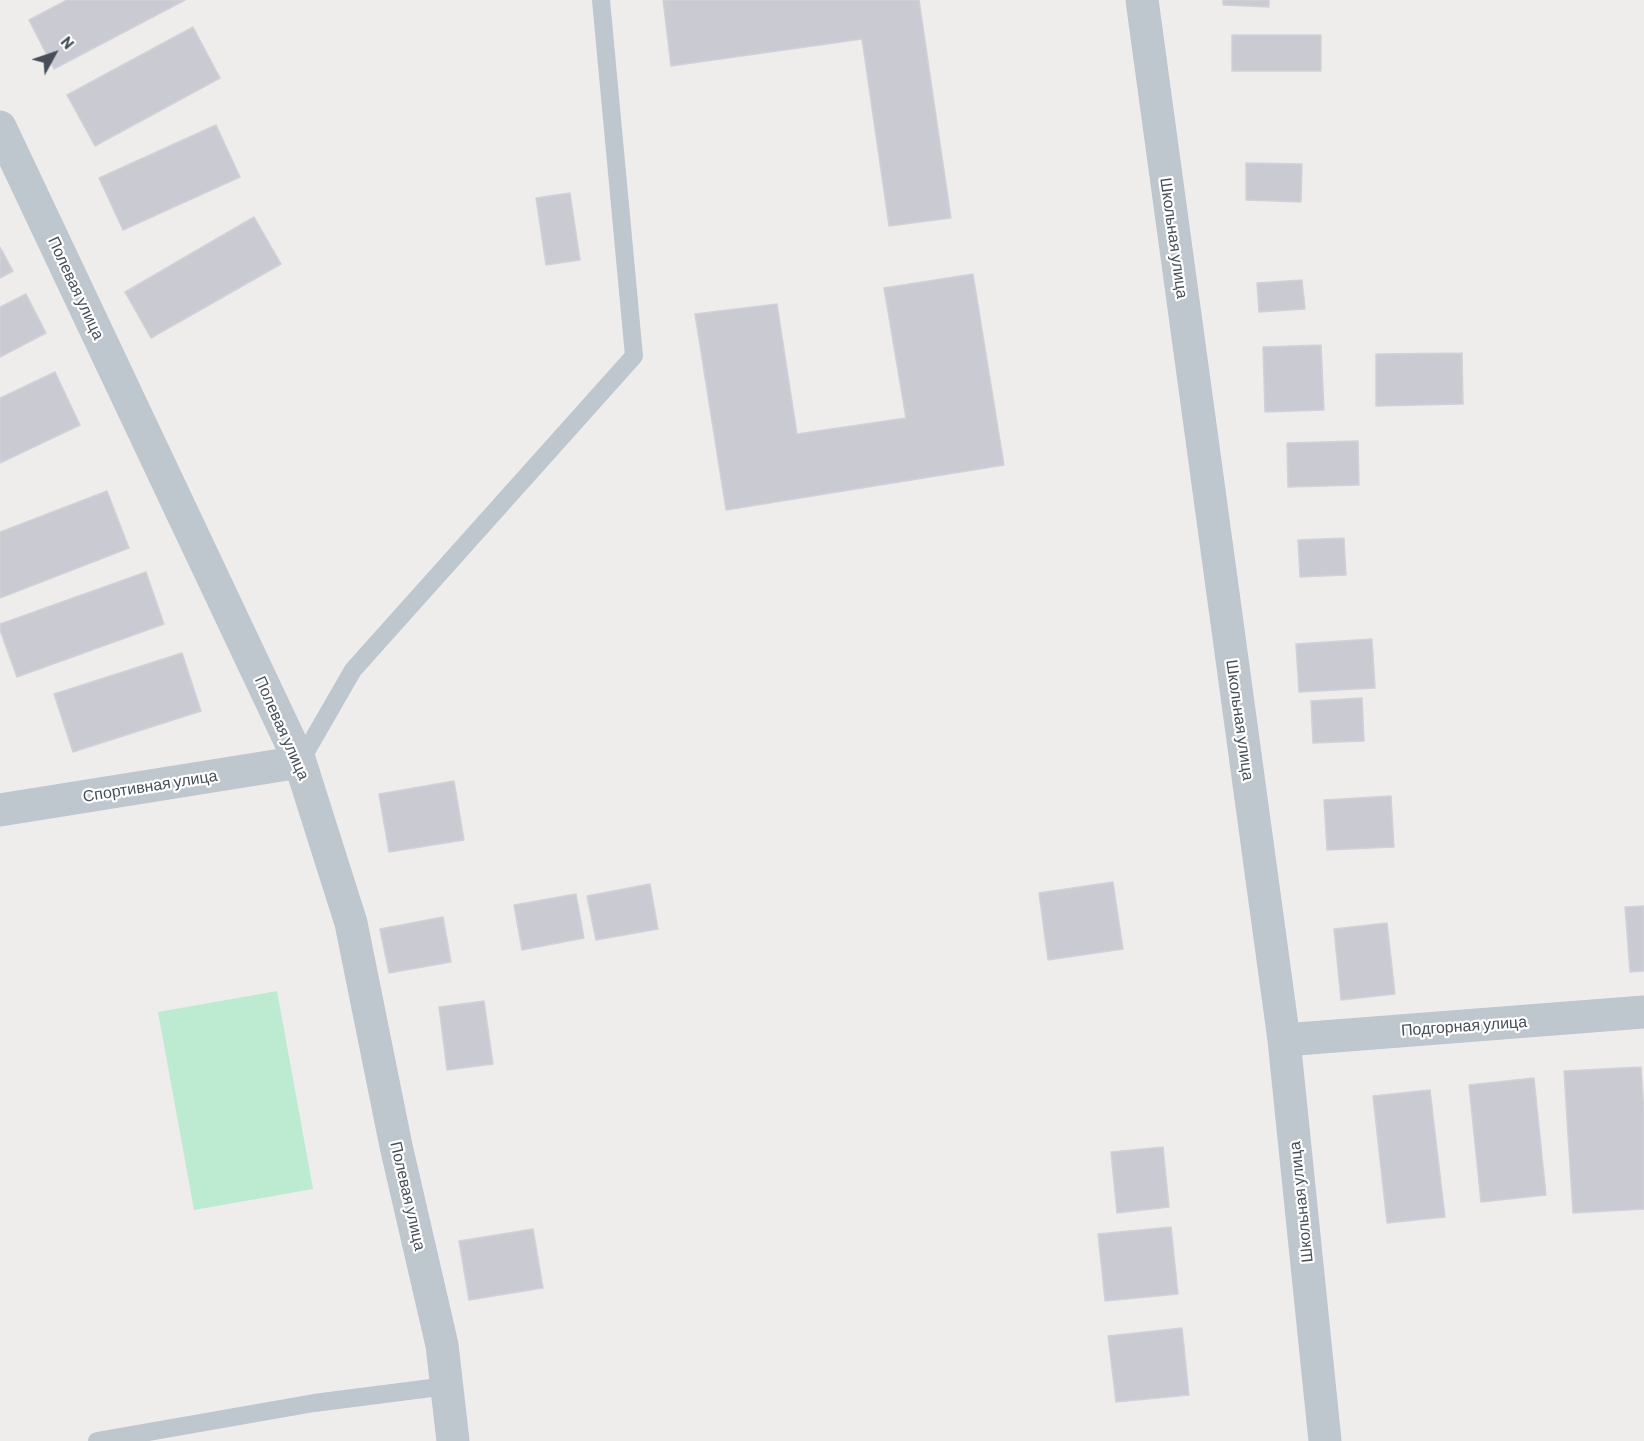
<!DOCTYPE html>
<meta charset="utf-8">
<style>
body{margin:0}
#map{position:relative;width:1644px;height:1441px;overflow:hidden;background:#efedec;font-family:Barlow,sans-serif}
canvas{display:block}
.north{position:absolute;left:24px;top:24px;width:60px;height:60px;-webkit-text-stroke:4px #fff;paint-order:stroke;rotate:50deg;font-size:16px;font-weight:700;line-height:24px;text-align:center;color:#464f59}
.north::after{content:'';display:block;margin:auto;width:21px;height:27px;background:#464f59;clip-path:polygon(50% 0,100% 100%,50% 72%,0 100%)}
</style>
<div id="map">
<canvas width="1644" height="1441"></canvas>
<div class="north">N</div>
</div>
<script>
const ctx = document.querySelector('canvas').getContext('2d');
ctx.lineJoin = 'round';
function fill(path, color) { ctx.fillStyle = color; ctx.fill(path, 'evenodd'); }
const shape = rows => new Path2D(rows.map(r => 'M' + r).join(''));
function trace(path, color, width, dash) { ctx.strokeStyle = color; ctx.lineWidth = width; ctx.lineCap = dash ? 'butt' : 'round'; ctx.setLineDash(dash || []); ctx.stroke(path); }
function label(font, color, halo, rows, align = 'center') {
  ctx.font = font + ' Barlow,sans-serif'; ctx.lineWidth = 4.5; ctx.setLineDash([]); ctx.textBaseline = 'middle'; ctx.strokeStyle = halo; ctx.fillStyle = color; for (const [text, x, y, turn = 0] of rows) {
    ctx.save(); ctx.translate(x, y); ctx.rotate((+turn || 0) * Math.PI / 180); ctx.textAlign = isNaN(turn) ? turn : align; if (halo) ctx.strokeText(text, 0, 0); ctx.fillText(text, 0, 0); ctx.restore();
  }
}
fill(shape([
 [277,991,313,1189,194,1210,158,1012]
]), '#bcebd1');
const building = shape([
 [67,0,185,0,54,69,29,20,67,0],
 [663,0,919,0,951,218,889,226,862,39,671,66,663,0],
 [1223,0,1269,0,1269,7,1223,5,1223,0],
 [193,27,220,78,95,146,67,95,193,27],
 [1232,35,1321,35,1321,71,1232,71,1232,35],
 [216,125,240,177,123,230,99,178,216,125],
 [1246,163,1302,164,1301,202,1246,200,1246,163],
 [570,193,580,260,546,265,536,198,570,193],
 [254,217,281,264,151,338,125,292,254,217],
 [0,247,13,271,0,278,0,247],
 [973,274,1004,465,726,510,695,314,777,304,797,434,906,418,884,288,973,274],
 [1302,280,1305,309,1259,312,1257,283,1302,280],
 [26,294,46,333,0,357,0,307,26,294],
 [1321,345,1324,410,1265,412,1263,347,1321,345],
 [1462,353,1463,404,1376,406,1376,354,1462,353],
 [55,372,80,425,0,463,0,398,55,372],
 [1358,441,1359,485,1288,487,1287,443,1358,441],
 [107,491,129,548,0,598,0,532,107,491],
 [1344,538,1346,575,1300,577,1298,540,1344,538],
 [146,572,164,624,17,677,0,630,0,624,146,572],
 [1372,639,1375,688,1299,692,1296,644,1372,639],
 [182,653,201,711,73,752,54,694,182,653],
 [1362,698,1364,741,1313,743,1311,701,1362,698],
 [454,781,464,840,389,852,379,794,454,781],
 [1391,796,1394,847,1327,850,1324,800,1391,796],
 [1113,882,1123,949,1048,960,1039,893,1113,882],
 [650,884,658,929,596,940,587,896,650,884],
 [576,894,584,938,522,950,514,905,576,894],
 [1644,906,1644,971,1630,972,1625,907,1644,906],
 [443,917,451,962,389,973,380,929,443,917],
 [1387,923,1395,994,1341,1000,1334,929,1387,923],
 [484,1001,493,1064,447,1070,439,1007,484,1001],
 [1641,1067,1644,1112,1644,1209,1573,1213,1564,1071,1641,1067],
 [1534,1078,1546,1195,1481,1202,1469,1085,1534,1078],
 [1430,1090,1445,1217,1387,1223,1373,1096,1430,1090],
 [1163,1147,1169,1207,1117,1213,1111,1152,1163,1147],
 [1171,1227,1178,1294,1105,1301,1098,1234,1171,1227],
 [533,1229,543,1288,469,1300,459,1241,533,1229],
 [1182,1328,1189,1395,1116,1402,1108,1336,1182,1328]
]);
fill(building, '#cacbd2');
trace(building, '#d1d2d8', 1.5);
trace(shape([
 [300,762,353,670,634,356,601,0],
 [97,1441,314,1403,447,1386]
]), '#bec6ce', 18);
trace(shape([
 [1142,0,1284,1040,1325,1441],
 [0,127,300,762,351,923,396,1146,442,1345,453,1441],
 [0,810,300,762],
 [1284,1040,1644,1012]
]), '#bec6ce', 33);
label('16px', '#464f59', '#fff', [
 ["Школьная улица",1174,238,82],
 ["Полевая улица",76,288,65],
 ["Школьная улица",1240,720,82],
 ["Полевая улица",282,728,66],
 ["Спортивная улица",150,786,-9],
 ["Подгорная улица",1464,1026,-4],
 ["Полевая улица",408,1196,77],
 ["Школьная улица",1301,1202,-96]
]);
</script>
